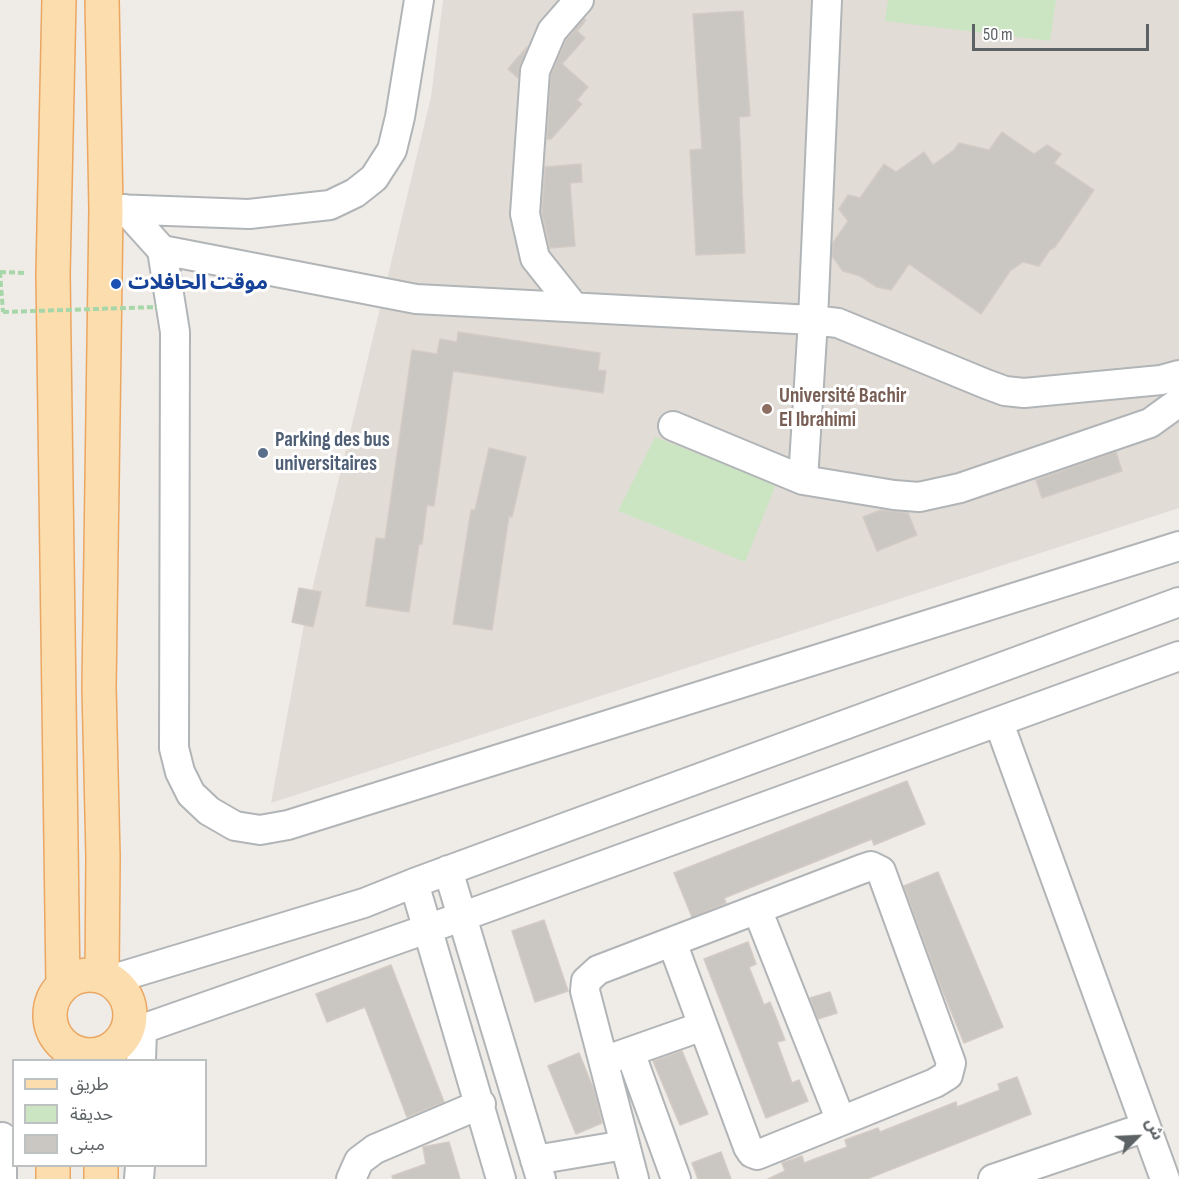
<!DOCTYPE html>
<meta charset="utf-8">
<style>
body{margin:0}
#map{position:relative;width:1179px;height:1179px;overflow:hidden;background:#efebe6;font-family:"Sofia Sans Condensed","Noto Sans Arabic",sans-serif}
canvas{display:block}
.legend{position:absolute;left:12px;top:1059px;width:195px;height:108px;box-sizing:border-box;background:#fff;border:2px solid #bec1c1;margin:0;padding:8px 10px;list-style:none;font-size:18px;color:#5d6365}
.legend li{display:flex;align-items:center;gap:12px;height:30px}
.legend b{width:30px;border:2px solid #bec1c1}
.north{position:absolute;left:1107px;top:1107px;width:60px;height:60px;-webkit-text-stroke:4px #fff;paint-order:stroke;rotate:66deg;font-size:16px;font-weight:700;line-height:24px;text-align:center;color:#5d6365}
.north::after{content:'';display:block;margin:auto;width:21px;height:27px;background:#5d6365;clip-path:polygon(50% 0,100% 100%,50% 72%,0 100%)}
.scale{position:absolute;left:972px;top:24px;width:177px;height:27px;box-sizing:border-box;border:3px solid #5d6365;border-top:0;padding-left:8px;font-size:18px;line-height:21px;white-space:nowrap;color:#5d6365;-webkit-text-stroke:4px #fff;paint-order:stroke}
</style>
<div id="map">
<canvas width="1179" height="1179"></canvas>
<ul class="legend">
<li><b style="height:8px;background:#fcdeae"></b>طريق</li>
<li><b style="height:16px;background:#cbe5c3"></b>حديقة</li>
<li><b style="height:16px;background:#cac6c2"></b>مبنى</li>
</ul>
<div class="north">ش</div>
<div class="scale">50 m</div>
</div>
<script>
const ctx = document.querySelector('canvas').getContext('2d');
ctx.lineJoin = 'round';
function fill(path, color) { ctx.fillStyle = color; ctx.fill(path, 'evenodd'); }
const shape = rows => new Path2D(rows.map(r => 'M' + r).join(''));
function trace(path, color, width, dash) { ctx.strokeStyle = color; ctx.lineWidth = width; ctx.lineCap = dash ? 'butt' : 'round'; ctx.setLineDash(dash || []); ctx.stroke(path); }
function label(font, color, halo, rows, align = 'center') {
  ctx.font = font + ' "Sofia Sans Condensed","Noto Sans Arabic",sans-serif'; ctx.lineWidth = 6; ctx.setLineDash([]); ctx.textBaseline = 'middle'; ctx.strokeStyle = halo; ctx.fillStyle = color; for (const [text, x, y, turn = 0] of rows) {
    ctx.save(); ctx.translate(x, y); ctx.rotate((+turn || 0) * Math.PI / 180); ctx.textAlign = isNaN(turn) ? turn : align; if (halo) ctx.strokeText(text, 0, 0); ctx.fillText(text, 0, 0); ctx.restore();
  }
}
fill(shape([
 [443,0,1179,0,1179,508,271,803,305,619,431,97]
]), '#e2dcd7');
fill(shape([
 [888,0,1056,0,1050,41,885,21],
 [655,437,776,484,745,562,618,511]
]), '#cbe5c3');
const building = shape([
 [743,11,750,116,739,117,745,253,696,255,690,150,702,149,693,14,743,11],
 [584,19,586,20,577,31,585,38,562,64,588,87,577,100,582,104,551,139,547,139,551,75,566,40,584,19],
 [527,47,520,65,518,78,508,69,527,47],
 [1002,132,1034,154,1047,145,1061,154,1054,163,1094,190,1055,247,1049,251,1039,266,1023,262,1010,271,981,314,909,264,891,290,877,287,860,276,843,271,832,256,833,243,848,221,839,209,848,195,860,198,884,164,896,172,924,152,933,165,954,150,959,143,989,150,1002,132],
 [581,164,582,182,570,183,575,246,550,248,542,213,545,167,581,164],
 [458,332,600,353,598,370,606,371,603,393,453,371,434,506,427,505,422,544,419,544,409,612,366,606,376,538,385,539,412,350,437,354,440,339,457,342,458,332],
 [489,448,526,457,512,517,509,516,492,630,453,624,471,510,475,510,489,448],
 [1116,452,1122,471,1042,498,1036,480,1116,452],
 [881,510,908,513,917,535,877,551,863,517,881,510],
 [299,588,321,592,313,627,292,622,299,588],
 [907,781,925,824,874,845,872,839,724,898,726,903,692,917,674,873,907,781],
 [938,872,1003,1027,964,1043,939,982,904,886,938,872],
 [544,920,568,991,535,1002,512,931,544,920],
 [748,942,756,964,749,967,764,1005,770,1002,785,1040,777,1042,792,1083,799,1080,808,1101,766,1118,704,959,748,942],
 [391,965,444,1102,407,1117,365,1007,327,1022,316,994,391,965],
 [830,992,837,1013,818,1019,810,998,830,992],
 [682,1051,708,1114,680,1125,653,1061,682,1051],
 [579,1053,594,1090,602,1123,576,1134,548,1066,579,1053],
 [1017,1077,1031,1114,867,1179,768,1179,785,1171,782,1163,802,1156,804,1163,847,1147,845,1140,878,1128,880,1132,956,1102,957,1107,1000,1090,998,1084,1017,1077],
 [449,1142,460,1179,393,1179,392,1176,426,1164,423,1147,449,1142],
 [721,1152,731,1179,698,1179,692,1163,721,1152]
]);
fill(building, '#cac6c2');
trace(building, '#d3cbc4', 1.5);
const minor = shape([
 [114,209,249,214,330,205,355,193,374,178,392,150,400,117,419,0],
 [125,209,162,250,416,299,813,320,838,323,986,384,1005,391,1024,393,1161,380,1179,375],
 [162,250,175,332,174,748,180,772,191,794,209,811,235,826,260,830,288,825,1179,546],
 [574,307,535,258,525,214,535,71,552,31,579,0],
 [673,426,803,480,894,495,919,497,960,488,1150,423,1179,402],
 [803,480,813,320,827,0],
 [999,723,1165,1179],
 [448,870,541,1179],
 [414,883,501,1179],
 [757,909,841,1121],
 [110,980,364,903,414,883,1179,602],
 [125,1035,461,917,1179,656],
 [630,1052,676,1179],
 [612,1058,703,1026],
 [141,1060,142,1030],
 [2,1137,2,1179],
 [535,1160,625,1145],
 [139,1179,140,1166],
 [351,1179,359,1161,375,1149,481,1104],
 [634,1179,585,991,586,981,598,970,862,869,871,866,881,871,951,1063,948,1075,935,1083,757,1155,752,1153,748,1147,672,942],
 [993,1179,1146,1127]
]);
const major = shape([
 [59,0,53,274,63,985],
 [102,0,106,209,99,687,103,857,102,976],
 '50 1015a40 40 0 1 1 80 0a40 40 0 1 1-80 0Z',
 [53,1179,53,1166],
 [101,1179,101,1166]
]);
trace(minor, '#b1b5b7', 32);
trace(major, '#eba662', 36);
trace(shape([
 [0,272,25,273],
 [0,272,3,312]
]), '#a7d7a9', 4, [6, 3]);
trace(minor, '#fff', 28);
trace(major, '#fcdeae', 33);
trace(shape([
 [3,312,157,307]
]), '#a7d7a9', 4, [6, 3]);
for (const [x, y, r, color] of [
 [116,284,6,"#1a4fb4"],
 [767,409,6,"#8d6e63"],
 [263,453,6,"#5c6f8a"]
]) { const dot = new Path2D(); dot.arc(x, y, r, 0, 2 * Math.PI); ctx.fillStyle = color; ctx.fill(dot); trace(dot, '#fff', 2); }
label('bold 21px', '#164399', '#fff', [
 ["موقت الحافلات",128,284]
], 'left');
label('bold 21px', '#785e54', '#fff', [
 ["Université Bachir",779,397],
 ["El Ibrahimi",779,421]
], 'left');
label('bold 21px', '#4e5e75', '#fff', [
 ["Parking des bus",275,441],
 ["universitaires",275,465]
], 'left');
</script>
